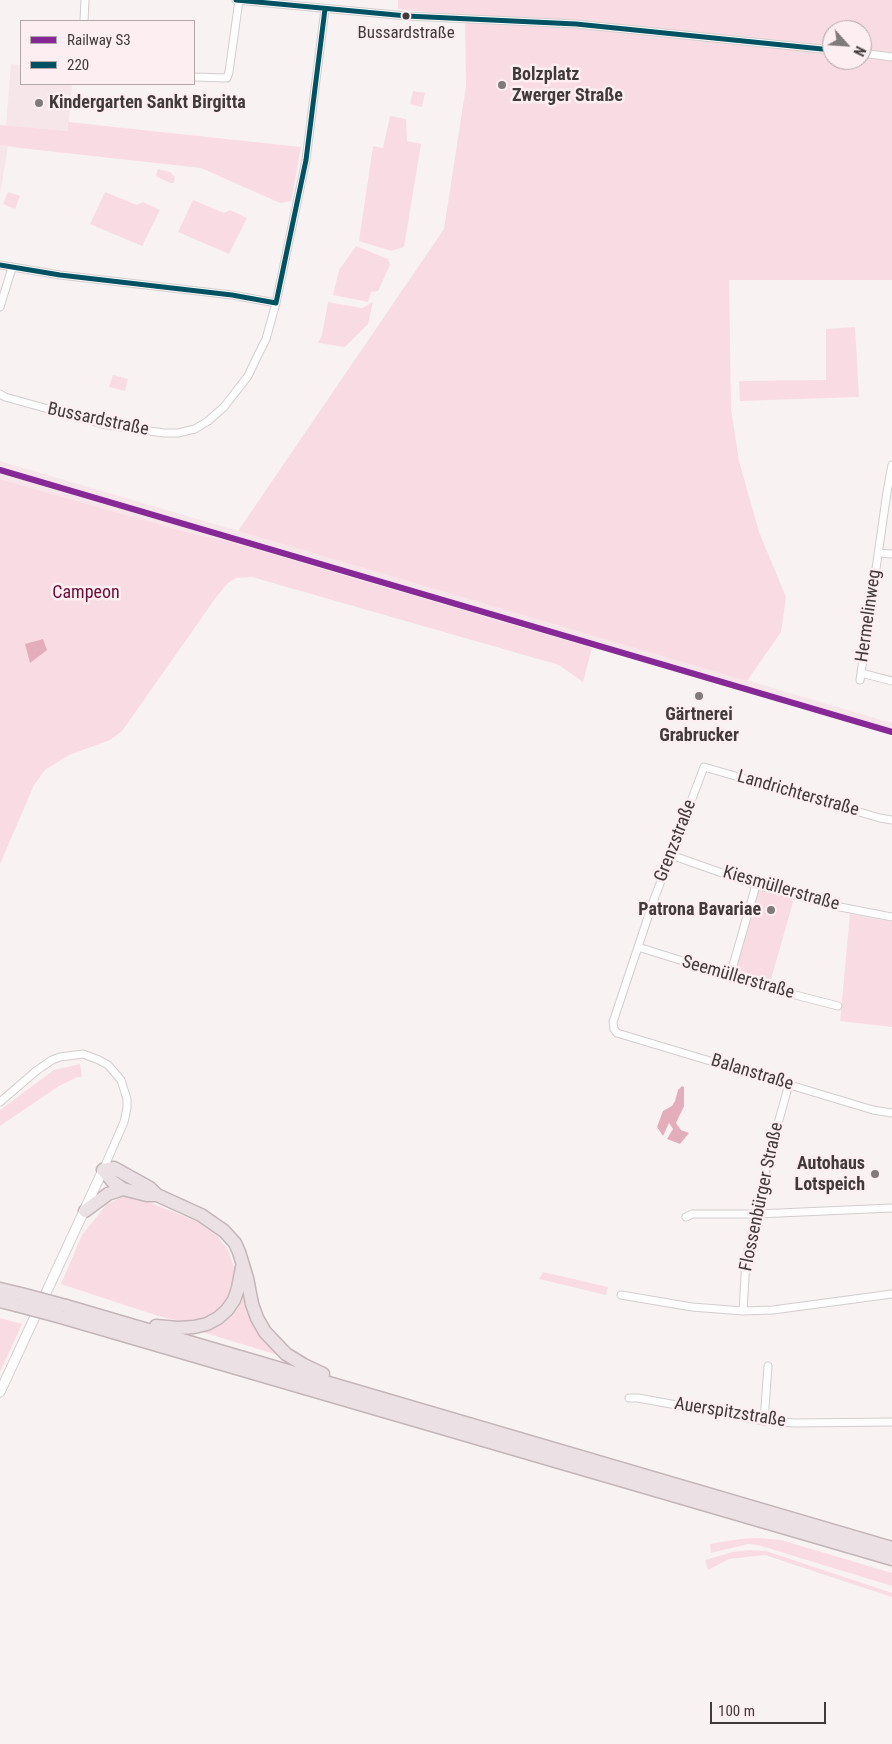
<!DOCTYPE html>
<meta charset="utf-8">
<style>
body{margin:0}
#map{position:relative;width:892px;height:1744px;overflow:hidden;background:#f8f2f3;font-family:"Roboto Condensed",sans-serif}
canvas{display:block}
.legend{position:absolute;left:20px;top:20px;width:175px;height:65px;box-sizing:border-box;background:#fceef1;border:1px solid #b1a6a8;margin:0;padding:6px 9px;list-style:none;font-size:15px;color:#403a3b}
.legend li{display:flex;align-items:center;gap:10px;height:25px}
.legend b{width:25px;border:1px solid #b1a6a8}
.north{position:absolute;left:822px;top:20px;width:50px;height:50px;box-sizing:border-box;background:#fceef1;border:1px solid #b1a6a8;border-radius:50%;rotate:116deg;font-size:14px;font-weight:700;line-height:20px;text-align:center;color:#403a3b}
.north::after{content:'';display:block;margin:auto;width:18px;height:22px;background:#807a7b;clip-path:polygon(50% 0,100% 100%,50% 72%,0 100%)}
.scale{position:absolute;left:710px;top:1702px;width:116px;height:22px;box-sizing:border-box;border:2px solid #403a3b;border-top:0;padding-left:6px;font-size:15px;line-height:18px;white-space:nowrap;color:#403a3b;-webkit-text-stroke:4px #fceef1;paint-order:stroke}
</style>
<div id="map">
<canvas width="892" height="1744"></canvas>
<ul class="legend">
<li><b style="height:6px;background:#862996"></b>Railway S3</li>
<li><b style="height:6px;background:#005262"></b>220</li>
</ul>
<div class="north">N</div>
<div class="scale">100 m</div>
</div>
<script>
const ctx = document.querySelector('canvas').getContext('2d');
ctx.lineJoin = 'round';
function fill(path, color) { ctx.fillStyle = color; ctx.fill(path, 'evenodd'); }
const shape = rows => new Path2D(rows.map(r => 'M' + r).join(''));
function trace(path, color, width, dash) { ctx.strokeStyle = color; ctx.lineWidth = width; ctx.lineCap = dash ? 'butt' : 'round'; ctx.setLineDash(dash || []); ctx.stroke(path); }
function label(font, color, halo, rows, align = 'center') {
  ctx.font = font + ' "Roboto Condensed",sans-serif'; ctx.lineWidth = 5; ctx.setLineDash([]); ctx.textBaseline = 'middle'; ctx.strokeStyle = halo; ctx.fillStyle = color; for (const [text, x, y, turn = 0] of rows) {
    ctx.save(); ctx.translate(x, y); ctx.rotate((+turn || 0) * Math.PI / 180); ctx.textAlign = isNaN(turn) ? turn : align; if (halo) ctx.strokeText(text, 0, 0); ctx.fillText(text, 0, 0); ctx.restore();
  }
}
fill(shape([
 [11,64,21,65,21,84,72,84,68,131,6,126],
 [0,145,8,146,0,194],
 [0,461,892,723,892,735,231,542,186,532,0,479]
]), '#f6e6ea');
fill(shape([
 [398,0,892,0,892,280,729,280,731,409,739,461,759,532,786,597,781,632,747,681,238,531,444,229,466,86,465,16,398,9],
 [832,30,862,30,862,60,832,60],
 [413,91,425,93,422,107,410,104],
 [390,116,406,119,407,141,421,144,404,247,391,251,359,241,373,146,383,148],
 [68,122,301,147,291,201,280,203,201,168,20,148,0,145,0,125,68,131],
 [158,169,170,172,175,177,174,183,170,183,156,176],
 [8,192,20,196,15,209,3,204],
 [105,192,137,205,143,202,160,210,142,246,90,224],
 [193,200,224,213,230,210,247,218,229,254,178,232],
 [356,246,388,259,390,265,378,291,371,292,368,302,333,295,339,270],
 [328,302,362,308,373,302,368,324,345,347,318,343,322,335],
 [855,327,859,397,740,401,739,381,826,380,826,329],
 [113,375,128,379,125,391,109,387],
 [0,479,186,532,231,542,592,648,583,682,559,665,252,577,236,578,228,583,217,596,122,731,110,740,69,755,45,770,34,785,0,864],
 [759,889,790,897,793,902,771,979,764,983,737,976,734,971,757,892],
 [850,914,892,922,892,1027,840,1021],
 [80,1064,82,1077,77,1077,59,1086,0,1126,0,1110,54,1070],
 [123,1196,129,1196,151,1203,196,1221,217,1236,228,1250,234,1267,232,1283,228,1296,224,1304,215,1312,201,1319,184,1322,158,1316,61,1284,82,1235,106,1205],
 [543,1272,608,1287,606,1295,539,1279],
 [244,1285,281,1356,196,1330],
 [0,1318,22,1324,0,1372],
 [758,1538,781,1540,892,1573,892,1586,758,1545,748,1544,711,1553,710,1544,740,1539],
 [750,1550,766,1551,892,1593,892,1597,765,1555,729,1559,708,1570,705,1560,733,1552]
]), '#f9dce3');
fill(shape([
 [43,639,47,650,30,663,25,644],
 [682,1086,684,1087,684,1106,676,1123,681,1130,689,1133,680,1144,667,1139,673,1129,669,1123,663,1136,657,1127,663,1111,672,1106,675,1101,678,1090]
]), '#e4adbc');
const street = shape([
 [236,0,407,16,576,24,832,50],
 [84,21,85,0],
 [862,53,892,57],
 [194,77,227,78,229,72,239,0],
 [0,265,60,275,232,295,276,303],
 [0,307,12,268],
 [0,394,5,397,106,425,164,433,178,433,195,429,208,421,224,407,248,376,257,357,266,339,276,303,306,160,325,9],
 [878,553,892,554],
 [861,673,892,681],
 [860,680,887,492,892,465],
 [892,820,880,818,704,767,653,902,613,1022,614,1029,617,1033,873,1110,892,1113],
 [671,855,756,885,835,906,892,917],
 [638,947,772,989,838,1006],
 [730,976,756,885],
 [0,1102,36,1071,52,1060,60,1057,83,1054,99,1060,108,1065,121,1080,127,1099,127,1108,124,1122,103,1170],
 [686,1217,692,1214,757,1214,892,1208],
 [621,1295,692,1307,743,1311,773,1310,892,1294],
 [743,1311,746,1259,770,1152,789,1084],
 [629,1398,638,1398,764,1421,795,1423,892,1422],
 [764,1421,768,1366]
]);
const secondary = shape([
 [0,1392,103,1170]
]);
const highway = shape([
 [157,1195,147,1195,123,1189,113,1182,103,1170,114,1168,150,1188,157,1195,201,1215,224,1231,235,1243,239,1252,247,1278,252,1304,257,1318,265,1332,286,1354,304,1365,323,1374],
 [85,1211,108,1194,123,1189],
 [0,1289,21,1294],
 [0,1301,16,1305],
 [66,1306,892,1548],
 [61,1317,892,1559],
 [156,1326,178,1328,194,1327,207,1324,218,1318,227,1310,234,1300,238,1288,242,1267]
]);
trace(street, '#d2cdce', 9);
trace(secondary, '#d2cdce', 11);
trace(highway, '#c4b5b9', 15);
trace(street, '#fefdfd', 7);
trace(secondary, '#fefdfd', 9);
trace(highway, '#ebe0e4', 12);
const highwayBridge = shape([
 [21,1294,66,1306],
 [16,1305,61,1317]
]);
trace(highwayBridge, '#c4b5b9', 15, []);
trace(highwayBridge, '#ebe0e4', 12);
trace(shape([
 [236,0,407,16,576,24,832,50],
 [0,265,60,275,232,295,276,303],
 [276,303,306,160,325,9]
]), '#005262', 5);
trace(shape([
 [0,470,892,732]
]), '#862996', 6);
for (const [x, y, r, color] of [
 [406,16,4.5,"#403a3b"],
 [502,85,5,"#807a7b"],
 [39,103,5,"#807a7b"],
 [699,696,5,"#807a7b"],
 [771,910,5,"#807a7b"],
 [875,1174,5,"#807a7b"]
]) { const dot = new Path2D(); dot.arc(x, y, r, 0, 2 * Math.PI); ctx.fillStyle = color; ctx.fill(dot); trace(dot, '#fceef1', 2); }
label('17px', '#403a3b', '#fceef1', [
 ["Bussardstraße",406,34]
]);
label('bold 18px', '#403a3b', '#fceef1', [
 ["Bolzplatz",512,75],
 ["Zwerger Straße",512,96],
 ["Kindergarten Sankt Birgitta",49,103],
 ["Gärtnerei",699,715,"center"],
 ["Grabrucker",699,736,"center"],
 ["Patrona Bavariae",761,910,"right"],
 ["Autohaus",865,1164,"right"],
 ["Lotspeich",865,1185,"right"]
], 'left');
label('18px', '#403a3b', '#fceef1', [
 ["Bussardstraße",98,420,12],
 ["Hermelinweg",869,616,-82],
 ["Landrichterstraße",798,794,16],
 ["Grenzstraße",676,841,-69],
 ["Kiesmüllerstraße",781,889,16],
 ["Seemüllerstraße",738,978,16],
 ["Balanstraße",752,1073,17],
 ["Flossenbürger Straße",762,1197,-78],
 ["Auerspitzstraße",730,1413,9]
]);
label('18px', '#680d35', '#fceef1', [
 ["Campeon",86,593]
]);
</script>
